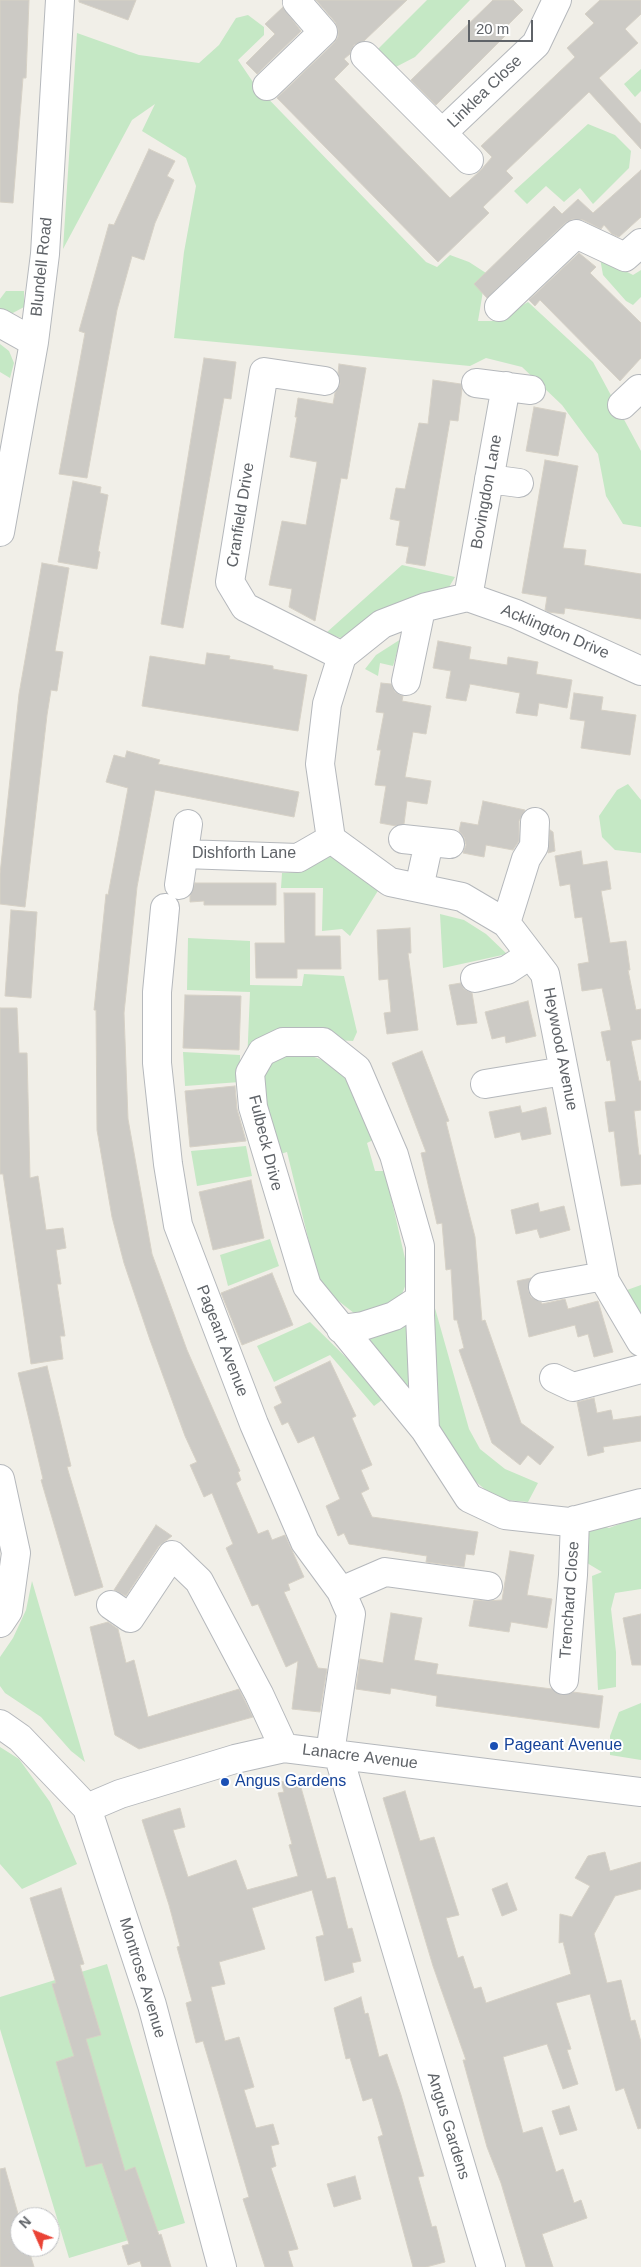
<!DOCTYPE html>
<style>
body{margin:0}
#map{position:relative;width:641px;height:2267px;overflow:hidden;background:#f1efe8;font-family:Helvetica,sans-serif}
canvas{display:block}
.north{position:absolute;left:10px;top:2207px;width:50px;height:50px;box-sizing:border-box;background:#fff;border:1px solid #bfc1c3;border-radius:50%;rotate:314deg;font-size:14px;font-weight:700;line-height:20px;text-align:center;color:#5f6368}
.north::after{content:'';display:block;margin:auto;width:18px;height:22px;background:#ea4335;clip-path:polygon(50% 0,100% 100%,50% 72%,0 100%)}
.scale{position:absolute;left:468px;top:20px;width:65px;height:22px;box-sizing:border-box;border:2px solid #5f6368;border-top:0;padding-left:6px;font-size:15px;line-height:18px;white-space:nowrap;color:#5f6368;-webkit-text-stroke:4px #fff;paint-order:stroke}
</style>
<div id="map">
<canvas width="641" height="2267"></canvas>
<div class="north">N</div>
<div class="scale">20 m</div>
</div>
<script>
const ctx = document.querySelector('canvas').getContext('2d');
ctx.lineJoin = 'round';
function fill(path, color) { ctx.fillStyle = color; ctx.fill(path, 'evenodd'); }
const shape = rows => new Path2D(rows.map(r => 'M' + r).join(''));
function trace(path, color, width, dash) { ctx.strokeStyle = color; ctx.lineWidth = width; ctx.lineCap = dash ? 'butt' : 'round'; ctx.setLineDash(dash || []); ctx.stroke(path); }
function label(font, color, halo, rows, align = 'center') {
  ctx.font = font + ' Helvetica,sans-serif'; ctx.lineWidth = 4; ctx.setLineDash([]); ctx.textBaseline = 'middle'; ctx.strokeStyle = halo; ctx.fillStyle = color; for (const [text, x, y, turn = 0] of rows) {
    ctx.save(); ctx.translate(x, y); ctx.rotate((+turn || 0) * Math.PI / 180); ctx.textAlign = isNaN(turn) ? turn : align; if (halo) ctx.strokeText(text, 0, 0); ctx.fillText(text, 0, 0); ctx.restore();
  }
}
fill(shape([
 [427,0,470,0,415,57,392,69,378,49],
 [248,15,264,27,264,35,238,60,255,85,426,262,437,267,450,255,469,262,486,273,478,321,495,321,528,302,593,362,641,451,641,527,623,524,606,496,598,454,562,405,522,367,486,358,470,366,174,338,184,252,196,186,186,158,142,131,155,104,132,120,63,249,77,33,139,55,199,63,219,45,236,18],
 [641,69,641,91,635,97,624,84],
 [588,124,615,135,631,151,629,168,593,204,580,188,564,202,546,186,527,204,514,191],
 [600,258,633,275,641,270,641,297,633,305,626,301,603,275],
 [6,291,24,291,24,307,9,315,0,311,0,299],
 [0,344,9,351,14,363,10,378,0,372],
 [402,565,455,577,449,587,384,608,347,640,326,633],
 [401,639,393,666,380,663,378,676,365,669,376,655],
 [628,784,641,800,641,853,615,850,602,837,599,816,617,790],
 [330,851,379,889,350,936,342,929,322,931,323,888,281,888,282,873,298,872],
 [440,914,464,920,486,934,507,954,443,968],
 [188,938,250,941,250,985,302,986,304,974,344,976,357,1032,353,1041,336,1040,247,1064,250,992,187,990],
 [299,1051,330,1063,350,1083,375,1139,367,1143,375,1171,385,1171,409,1276,399,1302,359,1317,327,1292,307,1258,303,1244,309,1242,287,1152,277,1155,265,1113,261,1070,272,1057],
 [183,1052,240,1055,240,1082,185,1086],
 [246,1146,252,1176,197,1186,191,1151],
 [270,1239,279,1266,228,1286,220,1255],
 [641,1285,641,1327,627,1306,627,1290],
 [431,1294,469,1429,480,1449,505,1469,538,1483,528,1502,496,1499,474,1480,435,1427],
 [406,1318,418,1408,358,1336],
 [310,1322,368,1379,382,1400,374,1406,330,1355,274,1382,257,1346],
 [641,1516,641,1589,615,1593,611,1609,616,1652,616,1687,598,1690,592,1576,602,1572,587,1563,582,1539,591,1522,609,1528],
 [32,1581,85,1762,71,1751,41,1717,5,1693,0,1686,0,1657,13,1638,26,1610],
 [641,1703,641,1760,610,1755,610,1736,619,1712],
 [0,1747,19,1759,50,1802,77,1864,22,1889,0,1864],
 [107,1964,185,2223,69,2258,0,2029,0,1997]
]), '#c5e8c5');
const building = shape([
 [0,0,29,0,26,78,23,78,13,203,0,202,0,0],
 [79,0,136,0,128,20,79,2,79,0],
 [316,0,407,0,364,41,354,45,350,54,344,59,349,64,334,79,450,198,480,171,492,157,481,146,575,57,567,48,594,23,585,14,600,0,641,0,641,14,625,29,638,43,599,78,641,124,641,149,589,92,506,171,513,178,483,207,489,213,438,262,277,98,334,43,338,37,338,29,335,22,316,0],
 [493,0,513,0,523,10,503,30,507,34,436,105,411,80,493,0],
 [283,7,301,31,257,74,246,63,275,34,265,24,283,7],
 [149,149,175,161,167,176,174,180,155,223,144,260,132,256,117,310,87,478,59,474,85,333,79,331,109,224,114,225,149,149],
 [641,170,641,217,619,237,612,234,604,225,601,229,583,220,573,219,565,223,487,298,474,284,554,206,562,214,578,199,593,213,641,170],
 [579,253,596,267,590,273,641,323,641,358,620,381,540,300,535,306,529,300,579,253],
 [204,358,236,362,231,399,224,398,183,628,161,624,204,358],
 [339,364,366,368,347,479,341,478,315,621,289,607,292,589,269,585,282,521,306,525,317,462,290,457,297,417,295,417,298,398,333,404,335,393,340,384,338,373,339,364],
 [433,380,461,384,462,389,458,421,450,420,425,566,406,563,409,547,396,545,400,521,390,519,396,488,405,489,419,423,428,424,433,380],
 [534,407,566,413,558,456,526,451,534,407],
 [545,460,578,466,563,548,586,550,584,565,641,574,641,619,565,608,564,614,548,612,545,610,547,597,522,593,545,460],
 [73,481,101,487,100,493,108,495,98,551,100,552,97,569,58,562,73,481],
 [42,563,69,568,55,651,63,652,57,691,51,690,47,715,25,907,0,904,0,874,19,694,42,563],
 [438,641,471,647,469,659,507,665,508,657,538,662,536,674,572,680,567,708,539,703,537,716,516,713,520,693,470,684,466,701,446,698,451,671,433,668,438,641],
 [207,653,230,656,229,659,273,666,273,669,307,675,298,731,142,706,150,656,205,665,207,653],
 [381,683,391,684,395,692,403,696,402,701,431,706,426,734,413,732,405,777,431,781,427,804,407,801,404,824,396,826,380,823,386,786,375,785,381,750,377,750,384,713,376,712,381,683],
 [574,693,603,697,601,710,636,715,630,755,581,748,585,721,570,719,574,693],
 [127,751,160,760,158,764,299,792,294,817,155,790,137,887,124,1013,128,1119,152,1254,187,1350,240,1471,238,1472,241,1480,236,1483,258,1534,268,1530,272,1540,285,1535,304,1577,288,1584,290,1590,284,1592,318,1668,327,1669,320,1712,292,1709,298,1661,286,1667,258,1604,252,1606,226,1548,233,1544,212,1493,204,1497,190,1465,197,1462,185,1436,150,1340,124,1263,112,1217,97,1130,96,1010,94,1010,106,894,108,895,128,788,106,782,114,755,125,758,127,751],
 [483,801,525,810,519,821,519,841,513,850,486,845,484,857,463,853,466,845,464,837,459,831,461,822,478,825,483,801],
 [550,830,553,832,555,851,548,853,550,830],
 [581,851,583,865,607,861,611,889,601,891,610,943,626,941,630,970,628,970,636,1010,641,1009,641,1039,631,1041,639,1081,641,1081,641,1110,634,1111,639,1155,641,1155,641,1184,621,1186,614,1131,609,1132,605,1102,616,1101,610,1060,607,1061,601,1032,611,1030,602,988,582,991,578,964,589,962,582,917,575,918,570,884,560,886,555,856,581,851],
 [195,883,276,883,276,905,204,905,204,901,190,902,190,896,195,883],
 [284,893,315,893,315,936,340,936,341,969,297,969,297,978,256,978,255,943,285,943,284,893],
 [11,910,37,912,31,998,5,996,11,910],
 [410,928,411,953,408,953,418,1030,387,1034,384,1013,391,1012,388,979,379,980,377,930,410,928],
 [461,983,464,989,472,993,477,1023,457,1025,449,985,461,983],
 [185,995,241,996,239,1050,183,1048,185,995],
 [528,1001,536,1036,506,1043,505,1036,492,1039,485,1012,528,1001],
 [0,1008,17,1008,19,1053,27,1053,30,1178,38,1176,46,1230,63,1228,66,1248,56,1250,61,1284,57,1284,65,1336,60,1336,63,1359,31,1364,3,1174,0,1174,0,1008],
 [422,1051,449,1121,446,1122,475,1237,482,1321,485,1320,521,1423,554,1447,540,1465,528,1455,520,1465,492,1443,459,1350,464,1348,457,1320,454,1320,451,1269,446,1270,442,1223,437,1224,421,1153,426,1152,392,1063,422,1051],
 [235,1086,237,1109,246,1141,190,1147,185,1091,235,1086],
 [520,1106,522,1113,546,1107,551,1134,522,1140,520,1132,495,1138,489,1112,520,1106],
 [251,1180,264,1238,213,1250,199,1192,251,1180],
 [538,1203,540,1212,564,1206,570,1230,540,1238,537,1229,516,1234,511,1210,538,1203],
 [272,1273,293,1325,242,1345,221,1293,272,1273],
 [531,1278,528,1290,531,1297,541,1302,542,1304,565,1299,568,1309,598,1301,613,1352,594,1357,588,1334,578,1337,575,1325,529,1337,517,1281,531,1278],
 [330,1361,356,1416,352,1418,372,1465,361,1470,369,1489,361,1493,372,1517,478,1532,474,1555,466,1554,464,1567,426,1562,427,1556,349,1544,344,1533,338,1536,326,1506,340,1499,314,1436,298,1443,288,1422,282,1425,274,1407,282,1403,275,1387,330,1361],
 [47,1366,71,1466,67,1467,103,1587,75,1596,41,1480,43,1479,18,1373,47,1366],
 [594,1398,597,1413,611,1410,613,1420,641,1416,641,1441,603,1447,604,1452,588,1456,577,1402,594,1398],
 [156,1525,172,1536,159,1546,126,1596,114,1590,156,1525],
 [510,1551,534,1555,527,1595,552,1599,547,1628,511,1622,509,1632,469,1626,474,1600,486,1601,502,1600,510,1551],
 [391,1613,422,1618,414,1660,438,1664,436,1674,552,1689,562,1695,573,1692,603,1696,599,1728,436,1706,437,1696,391,1688,390,1694,356,1689,360,1659,383,1663,391,1613],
 [641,1614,641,1665,632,1665,623,1618,641,1614],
 [108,1622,118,1629,126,1663,134,1660,148,1717,239,1689,253,1717,139,1749,115,1735,90,1627,108,1622],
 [298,1777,327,1879,335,1877,348,1929,352,1928,361,1961,352,1963,354,1972,325,1981,316,1937,324,1935,312,1890,252,1908,265,1949,219,1962,225,1984,211,1987,225,2041,239,2037,254,2087,244,2090,256,2128,273,2124,279,2144,271,2146,276,2166,271,2168,298,2249,288,2251,293,2267,265,2267,243,2199,249,2197,218,2091,203,2041,196,2043,186,2003,192,2001,177,1947,180,1946,169,1905,142,1820,180,1808,185,1827,173,1830,188,1877,236,1860,247,1890,298,1876,289,1845,292,1844,278,1793,284,1792,281,1782,298,1777],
 [405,1791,420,1841,434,1837,459,1915,446,1918,458,1958,463,1956,474,1989,481,1987,486,2003,571,1974,563,1942,559,1943,560,1914,572,1917,590,1886,575,1878,588,1856,605,1852,610,1871,641,1862,641,1889,615,1896,594,1934,607,1983,621,1980,631,2021,635,2020,641,2042,641,2128,638,2129,624,2088,616,2091,590,1994,556,2003,571,2049,567,2050,578,2084,563,2089,547,2044,503,2057,523,2133,542,2127,556,2172,563,2169,574,2203,581,2200,587,2218,542,2234,553,2267,526,2267,501,2183,487,2147,463,2060,466,2060,433,1966,383,1798,405,1791],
 [507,1883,517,1910,502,1916,492,1889,507,1883],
 [61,1888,84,1964,80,1965,101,2035,86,2039,125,2171,135,2167,159,2235,161,2234,171,2267,142,2267,140,2261,128,2265,122,2246,129,2244,102,2163,86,2167,56,2062,74,2056,52,1984,56,1983,30,1898,61,1888],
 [361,1997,365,2014,368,2013,379,2057,387,2054,401,2095,424,2176,418,2177,432,2227,436,2226,445,2262,426,2267,413,2267,378,2137,383,2135,372,2098,363,2101,350,2058,346,2059,334,2008,361,1997],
 [569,2106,577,2130,560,2135,552,2111,569,2106],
 [5,2168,20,2221,20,2247,28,2247,34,2267,0,2267,0,2169,5,2168],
 [355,2176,361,2199,334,2207,327,2184,355,2176]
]);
fill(building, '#cccac5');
trace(building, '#d6d1c6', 1);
const minor = shape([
 [365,56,469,160],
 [267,86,323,32,297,2,298,0],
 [442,133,536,44,557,0],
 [499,307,576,234,625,257,641,243],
 [0,323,34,342],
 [325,381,264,372,230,582,245,607,342,656],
 [476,383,531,390],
 [622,405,639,389,641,391],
 [489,479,519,483],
 [0,532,34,342,45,254,60,0],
 [468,597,426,607,382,624,342,656,327,704,320,764,331,839,390,882,462,897,506,923,545,974,605,1281,641,1342],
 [468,597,506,386],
 [468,597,516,614,641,671],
 [406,681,421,609],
 [403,839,450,844],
 [184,854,298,858,331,839],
 [179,885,188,824],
 [419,888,429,842],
 [165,908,157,992,157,1063,168,1164,178,1225,254,1424,305,1542,341,1591,351,1614,330,1753],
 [506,923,526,859,534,846,535,822],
 [475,978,507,970,530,955],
 [485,1084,564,1071],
 [543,1287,604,1276],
 [341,1329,363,1326,394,1316,420,1299],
 [554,1378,573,1387,641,1369],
 [425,1430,420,1315,420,1246,394,1155,357,1069,323,1042,283,1042,262,1052,250,1073,253,1107,307,1286,425,1430,469,1498,505,1515,569,1522,641,1503],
 [0,1479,16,1553,8,1611,0,1623],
 [341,1591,385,1572,488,1586],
 [111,1605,130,1618,172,1555,199,1581,259,1694,284,1748],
 [564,1680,573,1575,575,1520],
 [0,1724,20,1738,87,1808,152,2005,222,2267],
 [338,1754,491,2267],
 [87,1808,120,1794,235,1759,284,1748,641,1792]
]);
trace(minor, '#b5b8bc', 30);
trace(minor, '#fff', 28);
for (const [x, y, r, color] of [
 [494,1746,5,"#1a4fb4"],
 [225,1782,5,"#1a4fb4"]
]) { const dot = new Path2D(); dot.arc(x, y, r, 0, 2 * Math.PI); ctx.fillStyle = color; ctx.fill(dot); trace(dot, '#fff', 2); }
label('16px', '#5f6368', '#fff', [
 ["Linklea Close",485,92,-44],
 ["Blundell Road",42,267,-84],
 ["Bovingdon Lane",487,492,-80],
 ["Cranfield Drive",241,515,-81],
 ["Acklington Drive",555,632,23],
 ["Dishforth Lane",244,854],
 ["Heywood Avenue",560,1049,79],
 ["Fulbeck Drive",265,1143,76],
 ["Pageant Avenue",222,1341,69],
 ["Trenchard Close",570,1600,-86],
 ["Lanacre Avenue",360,1757,7],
 ["Montrose Avenue",142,1978,73],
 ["Angus Gardens",448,2126,73]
]);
label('16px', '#164399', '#fff', [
 ["Pageant Avenue",504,1746],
 ["Angus Gardens",235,1782]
], 'left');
</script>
